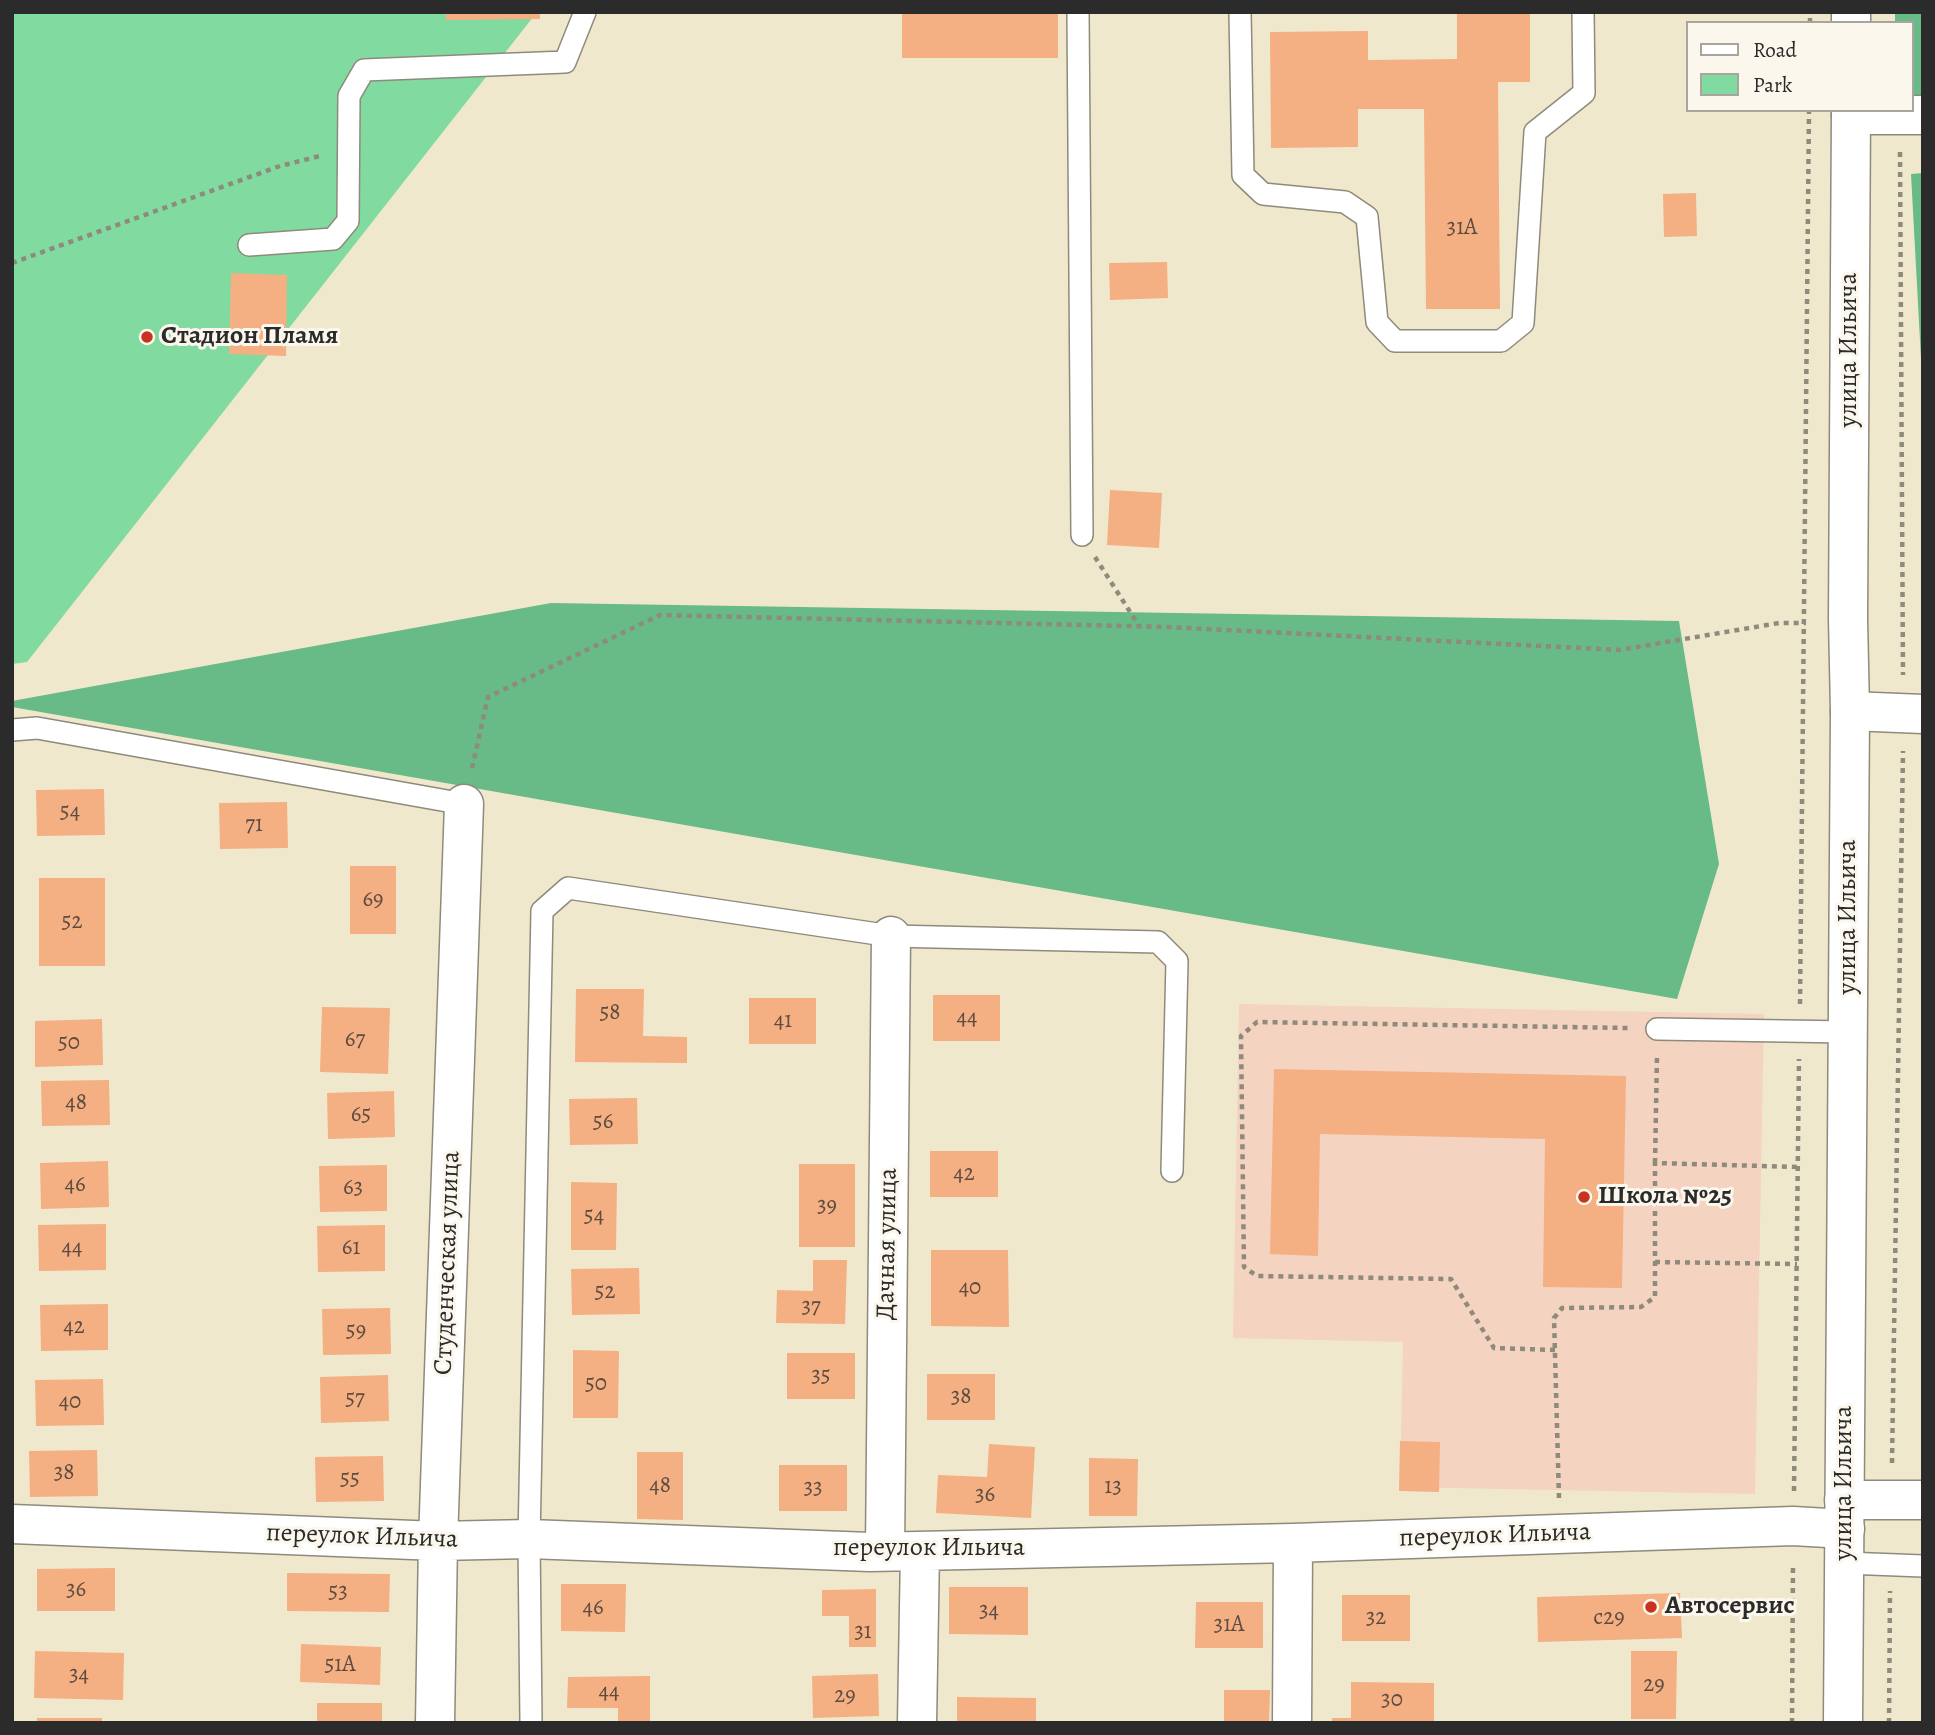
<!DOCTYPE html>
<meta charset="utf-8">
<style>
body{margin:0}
#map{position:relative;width:1935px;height:1735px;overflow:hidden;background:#f0e8cd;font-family:Alegreya,serif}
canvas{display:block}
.frame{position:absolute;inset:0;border:14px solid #2b2b2b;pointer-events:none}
.legend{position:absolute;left:1686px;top:21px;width:228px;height:91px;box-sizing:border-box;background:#fbf7ec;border:2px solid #a8a59f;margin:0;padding:9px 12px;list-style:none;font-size:21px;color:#2b2b2b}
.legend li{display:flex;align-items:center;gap:14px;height:35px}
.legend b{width:35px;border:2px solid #a8a59f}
</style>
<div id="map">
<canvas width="1935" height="1735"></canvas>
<div class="frame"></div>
<ul class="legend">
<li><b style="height:9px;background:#fff"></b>Road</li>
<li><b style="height:19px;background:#81da9f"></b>Park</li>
</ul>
</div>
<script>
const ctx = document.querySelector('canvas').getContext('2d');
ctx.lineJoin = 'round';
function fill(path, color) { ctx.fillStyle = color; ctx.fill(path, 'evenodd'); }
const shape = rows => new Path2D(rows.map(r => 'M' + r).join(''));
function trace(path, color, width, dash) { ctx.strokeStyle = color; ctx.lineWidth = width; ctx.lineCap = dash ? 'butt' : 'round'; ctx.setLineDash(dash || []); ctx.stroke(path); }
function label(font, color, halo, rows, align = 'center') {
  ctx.font = font + ' Alegreya,serif'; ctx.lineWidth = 6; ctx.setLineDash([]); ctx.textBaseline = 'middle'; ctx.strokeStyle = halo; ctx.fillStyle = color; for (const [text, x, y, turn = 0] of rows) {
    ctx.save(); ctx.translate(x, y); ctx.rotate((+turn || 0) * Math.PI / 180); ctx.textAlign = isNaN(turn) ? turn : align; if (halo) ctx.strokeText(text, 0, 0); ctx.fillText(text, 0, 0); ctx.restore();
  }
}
fill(shape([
 [1239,1004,1764,1014,1755,1494,1400,1487,1403,1342,1233,1338]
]), '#f4d3c1');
fill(shape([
 [12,12,537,12,27,662,12,664]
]), '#81da9f');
fill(shape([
 [1895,12,1923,12,1923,101,1912,101,1912,23,1895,23],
 [1923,173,1923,396,1911,174],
 [551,603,1679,621,1719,864,1677,999,12,707,12,701]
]), '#68ba86');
fill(shape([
 [446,12,540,12,540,19,446,20],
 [902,12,1058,12,1058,58,902,58],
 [1457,12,1530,12,1530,82,1498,82,1500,309,1426,309,1424,109,1358,109,1358,147,1271,148,1270,32,1368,31,1368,60,1457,59],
 [1696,193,1697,236,1664,237,1663,194],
 [1167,262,1168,298,1110,300,1109,263],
 [231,273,287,275,286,356,229,354],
 [1110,490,1162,493,1159,548,1107,545],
 [104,789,105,835,37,836,36,790],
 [287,802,288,848,220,849,219,803],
 [350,866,396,866,396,934,350,934],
 [39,878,105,878,105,966,39,966],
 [576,989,644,989,643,1036,687,1037,687,1063,575,1062],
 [933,995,1000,995,1000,1041,933,1041],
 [749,998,816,998,816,1044,749,1044],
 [322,1007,390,1008,388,1074,320,1072],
 [102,1019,103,1065,35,1067,35,1021],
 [1274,1069,1626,1076,1622,1288,1543,1287,1545,1139,1320,1134,1318,1256,1270,1254],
 [109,1080,110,1125,42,1126,41,1081],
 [394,1091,395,1137,328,1139,327,1093],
 [637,1098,638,1144,570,1145,569,1099],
 [930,1151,998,1151,998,1197,930,1197],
 [108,1161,109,1207,41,1209,40,1163],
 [799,1164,855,1164,855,1247,799,1247],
 [387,1165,387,1211,320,1212,319,1166],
 [571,1182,617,1183,616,1250,571,1250],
 [106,1224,106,1270,39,1271,38,1225],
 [385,1225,385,1271,318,1272,317,1226],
 [931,1250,1008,1250,1009,1327,931,1326],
 [813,1260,847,1260,845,1324,776,1323,777,1290,813,1291],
 [639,1268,640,1314,572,1315,571,1269],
 [108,1304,108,1350,41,1351,40,1305],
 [390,1308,391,1354,323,1355,322,1309],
 [573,1350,619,1351,618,1418,573,1418],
 [787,1353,855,1353,855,1399,787,1399],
 [927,1374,995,1374,995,1420,927,1420],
 [388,1375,389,1421,321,1423,320,1377],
 [103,1379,104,1425,36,1426,35,1380],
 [1400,1441,1440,1442,1439,1492,1399,1491],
 [989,1444,1035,1447,1031,1518,936,1513,938,1475,987,1477],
 [97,1450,98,1496,30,1497,29,1451],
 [637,1452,683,1452,683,1520,637,1519],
 [383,1456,384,1501,316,1502,315,1457],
 [1089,1458,1138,1459,1137,1516,1089,1516],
 [779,1465,847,1465,847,1511,779,1511],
 [115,1568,115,1611,37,1611,37,1569],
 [287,1573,390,1574,389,1612,287,1611],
 [561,1584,626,1584,625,1632,561,1631],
 [949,1587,1028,1587,1028,1635,949,1634],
 [876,1589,876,1647,849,1647,849,1616,822,1616,822,1590],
 [1680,1593,1682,1638,1538,1642,1537,1597],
 [1342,1595,1410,1595,1410,1641,1342,1641],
 [1196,1602,1263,1602,1263,1648,1195,1648],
 [301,1644,381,1647,380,1685,300,1682],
 [35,1651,124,1653,123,1700,34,1698],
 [1631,1651,1677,1651,1676,1719,1631,1719],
 [878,1674,879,1716,813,1718,812,1676],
 [650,1676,650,1723,618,1723,618,1708,567,1708,568,1677],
 [1351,1682,1434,1683,1434,1723,1332,1723,1332,1718,1351,1718],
 [1224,1690,1270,1690,1269,1723,1224,1723],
 [957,1697,1036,1698,1036,1723,957,1723],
 [317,1703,382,1703,382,1723,317,1723],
 [37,1718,102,1718,102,1723,37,1723]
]), '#f4af82');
const service = shape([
 [1078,12,1082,535],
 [1240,12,1243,175,1263,194,1345,202,1367,217,1377,322,1395,341,1501,341,1523,323,1535,132,1584,93,1583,12],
 [249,245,333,239,348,221,349,96,364,70,565,62,585,12],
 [12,730,37,728,464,804],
 [1657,1029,1848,1032],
 [1845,1563,1923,1566],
 [531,1723,529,1539,542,911,568,888,891,936,1158,942,1177,961,1172,1171]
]);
const minor = shape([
 [1851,115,1923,115],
 [1850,711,1923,714],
 [1844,1500,1923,1500],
 [12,1524,438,1541,529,1539,870,1552,1293,1543,1793,1526,1845,1529],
 [885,1551,891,936],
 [435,1723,438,1541,464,804],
 [917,1723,920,1551],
 [1292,1723,1293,1543]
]);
const tertiary = shape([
 [1851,23,1851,12],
 [1843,1723,1850,711,1848,619,1851,110]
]);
trace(service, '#8e8a7c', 24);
trace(minor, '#8e8a7c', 41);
trace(tertiary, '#8e8a7c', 41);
trace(shape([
 [1810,23,1810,12],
 [1900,152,1903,675],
 [12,263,280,166,320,156],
 [1095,557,1139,626],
 [472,768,488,697,660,615,1169,627,1619,650,1779,623,1806,623],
 [1800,1004,1809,110],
 [1655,1163,1657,1055],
 [1655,1262,1797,1264],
 [1555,1350,1494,1348,1451,1279,1257,1276,1244,1267,1241,1036,1257,1022,1630,1028],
 [1892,1463,1903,751],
 [1794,1491,1799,1059],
 [1559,1498,1554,1318,1562,1308,1641,1307,1655,1297,1655,1163,1798,1167],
 [1792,1723,1793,1563],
 [1889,1723,1890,1591]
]), '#8e8a7c', 4.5, [5, 5]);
trace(service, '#fff', 21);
trace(minor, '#fff', 38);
trace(tertiary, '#fff', 38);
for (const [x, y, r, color] of [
 [147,337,7,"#c8321e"],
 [1584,1197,7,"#c8321e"],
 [1651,1607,7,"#c8321e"]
]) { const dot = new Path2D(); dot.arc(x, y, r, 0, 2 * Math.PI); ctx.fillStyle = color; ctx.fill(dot); trace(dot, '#fbf7ec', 2.5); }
label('23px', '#5d4c41', null, [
 ["31А",1462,228],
 ["54",70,812],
 ["71",254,825],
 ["69",373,900],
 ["52",72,922],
 ["58",610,1013],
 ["44",967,1018],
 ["41",783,1021],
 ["67",355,1040],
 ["50",69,1043],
 ["48",76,1103],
 ["65",361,1115],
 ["56",603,1122],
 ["42",964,1174],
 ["46",75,1185],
 ["63",353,1188],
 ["39",827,1206],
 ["54",594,1216],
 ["44",72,1248],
 ["61",351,1248],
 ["40",970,1288],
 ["52",605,1292],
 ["37",811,1307],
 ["42",74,1327],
 ["59",356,1331],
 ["35",821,1376],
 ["50",596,1384],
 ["38",961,1397],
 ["57",355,1399],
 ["40",70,1402],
 ["38",64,1473],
 ["55",350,1479],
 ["48",660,1486],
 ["13",1113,1487],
 ["33",813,1488],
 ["36",985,1495],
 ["36",76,1590],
 ["53",338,1592],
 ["46",593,1608],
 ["34",989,1611],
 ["32",1376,1618],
 ["с29",1609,1618],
 ["31А",1229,1625],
 ["31",863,1632],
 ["51А",340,1665],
 ["34",79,1675],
 ["29",1654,1685],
 ["44",609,1692],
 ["29",845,1696],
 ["30",1392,1700]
]);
label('bold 26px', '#2b2b2b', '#fbf7ec', [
 ["Стадион Пламя",161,337],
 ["Школа №25",1598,1197],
 ["Автосервис",1665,1607]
], 'left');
label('26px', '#2b2b2b', '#fbf7ec', [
 ["улица Ильича",1850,350,-90],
 ["улица Ильича",1849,917,-90],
 ["Дачная улица",888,1244,-89],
 ["Студенческая улица",448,1263,-88],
 ["улица Ильича",1845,1483,-90],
 ["переулок Ильича",1495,1536,-2],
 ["переулок Ильича",362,1537,2],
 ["переулок Ильича",929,1549]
]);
</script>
